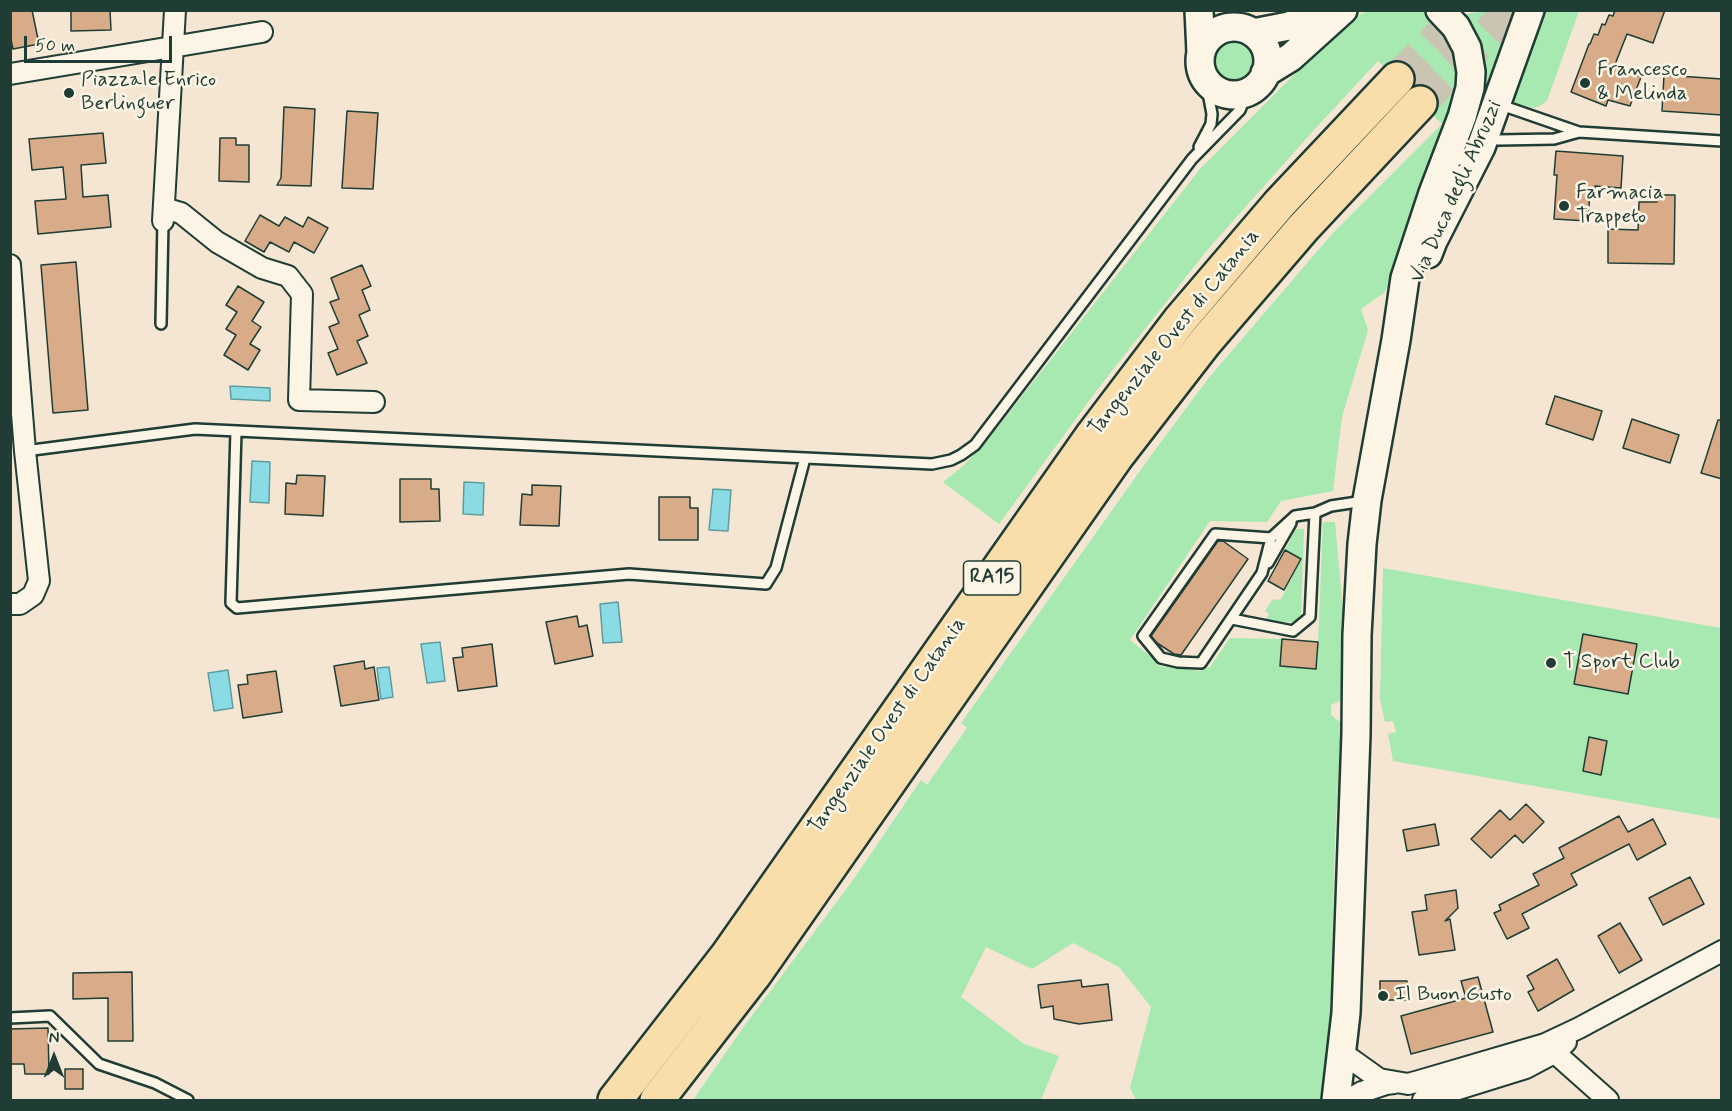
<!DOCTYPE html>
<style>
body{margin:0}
#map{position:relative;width:1732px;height:1111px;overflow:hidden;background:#f5e6d3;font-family:Mynerve,sans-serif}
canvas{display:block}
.frame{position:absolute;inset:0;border:12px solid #1f3d34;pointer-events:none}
.north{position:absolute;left:24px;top:1027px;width:60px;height:60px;-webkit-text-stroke:4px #fcf5e5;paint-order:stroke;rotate:0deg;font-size:16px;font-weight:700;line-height:24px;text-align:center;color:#1f3d34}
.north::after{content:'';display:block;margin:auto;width:21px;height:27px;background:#1f3d34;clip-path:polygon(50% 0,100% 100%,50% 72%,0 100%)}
.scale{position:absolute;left:24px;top:36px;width:148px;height:27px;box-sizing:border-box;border:3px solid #1f3d34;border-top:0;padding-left:8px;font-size:18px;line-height:21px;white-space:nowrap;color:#1f3d34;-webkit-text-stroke:4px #fcf5e5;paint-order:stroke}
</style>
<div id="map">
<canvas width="1732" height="1111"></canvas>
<div class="frame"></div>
<div class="north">N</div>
<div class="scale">50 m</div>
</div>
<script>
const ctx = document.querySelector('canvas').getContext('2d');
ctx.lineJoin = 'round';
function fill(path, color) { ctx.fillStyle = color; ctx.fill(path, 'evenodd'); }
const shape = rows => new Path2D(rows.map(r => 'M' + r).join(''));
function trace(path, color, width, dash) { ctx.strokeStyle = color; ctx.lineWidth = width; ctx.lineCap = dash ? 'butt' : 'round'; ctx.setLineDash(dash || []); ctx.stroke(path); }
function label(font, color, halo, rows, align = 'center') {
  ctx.font = font + ' Mynerve,sans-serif'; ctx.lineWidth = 5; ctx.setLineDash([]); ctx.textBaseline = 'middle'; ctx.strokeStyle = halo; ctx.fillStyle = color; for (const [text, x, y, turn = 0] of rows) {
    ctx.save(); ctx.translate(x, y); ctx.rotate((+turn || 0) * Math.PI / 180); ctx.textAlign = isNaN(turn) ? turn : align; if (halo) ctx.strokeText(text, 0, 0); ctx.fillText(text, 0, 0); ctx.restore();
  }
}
fill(shape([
 [1369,11,1420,11,1436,16,1450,35,1462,82,1393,276,1385,292,1361,309,1368,330,1342,417,1333,491,1281,501,1267,522,1210,521,1130,640,1154,659,1159,666,1200,671,1210,667,1230,638,1282,639,1280,666,1316,669,1318,642,1323,522,1335,522,1343,610,1342,700,1331,705,1331,715,1341,723,1335,839,1328,1100,1136,1100,1130,1088,1151,1007,1119,967,1073,943,1032,969,986,947,961,997,1024,1044,1059,1056,1041,1100,693,1100,742,1029,853,880,921,780,927,785,967,728,961,723,1147,461,1207,380,1332,234,1442,124,1378,61,1314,130,1208,249,1100,386,999,524,943,482,964,465,986,442,1200,169,1333,36,1356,16],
 [1484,11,1523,11,1475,123,1473,121,1462,17,1467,14],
 [1546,11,1579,11,1547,101,1540,106,1533,108,1524,106,1512,102],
 '1210 61a24 24 0 1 1 48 0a24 24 0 1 1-48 0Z',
 [1296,529,1304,529,1301,615,1293,622,1276,622,1266,619,1269,614,1265,611,1273,599,1276,600,1281,599,1301,559,1285,550],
 [1383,568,1721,628,1721,819,1393,761,1388,734,1396,732,1393,721,1385,722,1380,699]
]), '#a8e8b1');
const water = shape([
 [230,386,270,388,270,401,231,399,230,386],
 [252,461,270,462,269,503,250,502,252,461],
 [464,482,484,483,483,515,463,514,464,482],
 [713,489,731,490,728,531,709,530,713,489],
 [618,602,622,642,603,643,600,604,618,602],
 [440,642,445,681,427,683,421,644,440,642],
 [389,667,393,697,381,699,377,668,389,667],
 [228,670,233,708,214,711,208,673,228,670]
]);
fill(water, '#8adbe3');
trace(water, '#5f9c9d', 1.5);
const building = shape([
 [10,10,32,10,39,44,13,49,10,35,10,10],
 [71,10,110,10,111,30,71,31,71,10],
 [1615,10,1665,10,1653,43,1627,34,1614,67,1641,77,1630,106,1608,100,1606,106,1571,92,1589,44,1590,44,1594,34,1598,35,1602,24,1605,25,1609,15,1613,16,1615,10],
 [1664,75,1722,79,1722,115,1662,111,1664,75],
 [284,107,315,109,311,186,277,185,281,178,284,107],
 [347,111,378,113,373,189,342,188,347,111],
 [103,133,106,163,81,165,83,197,108,195,111,227,38,234,35,201,66,199,63,167,32,170,29,139,103,133],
 [220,138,236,138,236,145,249,145,249,182,219,181,220,138],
 [1556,151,1623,156,1621,188,1595,186,1595,191,1590,191,1588,221,1554,219,1557,175,1554,175,1556,151],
 [1657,195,1675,195,1674,264,1608,263,1608,229,1638,230,1639,202,1657,202,1657,195],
 [260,215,279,226,285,217,303,227,308,217,328,228,314,253,294,242,289,252,270,242,264,252,245,241,260,215],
 [76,262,88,410,53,413,41,265,76,262],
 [362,265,371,286,362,290,370,310,359,315,368,336,357,341,367,363,337,375,328,353,338,349,329,327,339,323,330,302,339,299,331,278,362,265],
 [238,286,264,302,252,321,261,327,250,344,260,350,248,370,224,355,236,335,226,329,237,312,226,305,238,286],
 [1555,396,1602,411,1593,440,1546,424,1555,396],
 [1632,419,1679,435,1670,463,1623,448,1632,419],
 [1718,420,1722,420,1722,479,1701,473,1718,420],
 [297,475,325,476,323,516,285,514,286,483,296,484,297,475],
 [400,479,431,479,431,489,439,489,440,521,400,522,400,479],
 [532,485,561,486,559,526,520,525,522,494,532,495,532,485],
 [659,497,690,497,690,508,698,508,698,540,659,540,659,497],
 [1218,541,1223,541,1248,559,1181,655,1174,654,1157,643,1151,636,1218,541],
 [1285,550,1301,559,1284,590,1268,581,1285,550],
 [577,616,579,627,587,625,593,656,555,664,546,622,577,616],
 [1583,634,1637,644,1628,694,1574,684,1583,634],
 [1282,639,1318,642,1316,669,1280,666,1282,639],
 [492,644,497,686,458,691,453,658,463,657,462,648,492,644],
 [364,661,365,669,374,667,379,700,341,706,334,666,364,661],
 [276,671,282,712,243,718,238,685,248,684,247,675,276,671],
 [1589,737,1607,741,1601,775,1583,771,1589,737],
 [1526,804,1544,822,1523,843,1515,835,1491,858,1471,839,1500,810,1510,820,1526,804],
 [1619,816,1628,832,1653,819,1666,844,1637,860,1629,844,1571,874,1577,885,1522,914,1529,928,1507,939,1494,913,1501,910,1499,905,1539,885,1533,874,1564,858,1559,848,1619,816],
 [1435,824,1439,845,1407,851,1403,830,1435,824],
 [1690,877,1704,904,1663,925,1649,898,1690,877],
 [1456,890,1458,908,1445,921,1450,919,1455,950,1419,955,1412,912,1427,910,1425,895,1456,890],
 [1620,923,1642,960,1619,973,1598,936,1620,923],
 [1557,959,1574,990,1538,1011,1528,992,1534,989,1527,976,1557,959],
 [132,972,133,1041,108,1041,108,998,73,999,73,973,132,972],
 [1478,977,1493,1032,1411,1054,1401,1016,1466,998,1461,981,1478,977],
 [1081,980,1082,987,1108,984,1112,1020,1079,1024,1054,1019,1053,1006,1041,1008,1038,985,1081,980],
 [1380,981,1407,981,1407,1000,1380,1000,1380,981],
 [48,1028,49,1074,25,1074,24,1064,10,1064,10,1029,48,1028],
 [65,1069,83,1069,83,1089,65,1089,65,1069]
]);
fill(building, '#d8ac89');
trace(building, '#1f3d34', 1.5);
trace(shape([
 [1397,79,1465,10],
 [1420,103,1511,10]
]), '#cac4b3', 33, [33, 16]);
const service = shape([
 [1498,104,1579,132,1722,141],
 [1487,136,1498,140,1554,139,1579,132],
 [1199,147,1211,124,1212,114,1205,77],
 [161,324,163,221],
 [236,431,231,603,237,608,629,574,766,584,776,568,805,458],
 [25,451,195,429,932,464,951,460,961,455,975,445,1192,159,1240,110,1248,91],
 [1271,538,1215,534,1143,636,1161,658,1178,662,1201,663,1262,573,1271,538,1295,516,1315,513,1331,506,1364,501],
 [1268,563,1291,523],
 [1232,619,1293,631,1310,617,1315,513],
 [10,1018,50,1016,99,1064,155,1083,188,1100]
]);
const minor = shape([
 [10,74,262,32],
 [164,208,181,213,217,242,262,268,288,276,302,294,299,400,374,402],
 [163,221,175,10],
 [10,265,25,451,39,581,33,595,20,604,10,604],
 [1545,1044,1608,1100],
 [1351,1059,1379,1079,1408,1084,1419,1081,1545,1044,1579,1028,1722,951],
 [1348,1100,1362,1092,1386,1084,1394,1083],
 [1423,1100,1526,1068,1556,1052,1566,1042]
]);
const secondary = shape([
 [1199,10,1201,53],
 '1200 61a34 34 0 1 1 68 0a34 34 0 1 1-68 0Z',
 [1253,33,1289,26,1305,20,1325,10],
 [1265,73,1291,57,1343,10],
 [1428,254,1433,241,1481,147,1530,10],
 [1336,1100,1346,1013,1356,734,1357,635,1362,544,1367,500,1396,340,1405,278,1433,193,1462,117,1470,88,1471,72,1467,48,1456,27,1440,10]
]);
const motorway = shape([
 [615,1100,727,956,1092,436,1180,320,1280,203,1397,79],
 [657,1100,754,975,1116,457,1205,342,1303,228,1420,103]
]);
trace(service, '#1f3d34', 14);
trace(minor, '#1f3d34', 24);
trace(secondary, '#1f3d34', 32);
trace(motorway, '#1f3d34', 38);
trace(service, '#fcf5e5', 9);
trace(minor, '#fcf5e5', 20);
trace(secondary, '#fcf5e5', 27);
trace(motorway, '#f9ddab', 33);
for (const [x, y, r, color] of [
 [1585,83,6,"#1f3d34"],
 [69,93,6,"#1f3d34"],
 [1564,206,6,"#1f3d34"],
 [1551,663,6,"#1f3d34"],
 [1383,996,6,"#1f3d34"]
]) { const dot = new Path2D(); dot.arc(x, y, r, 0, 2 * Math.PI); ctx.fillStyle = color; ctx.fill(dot); trace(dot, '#fcf5e5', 2); }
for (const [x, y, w] of [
 [992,578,57]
]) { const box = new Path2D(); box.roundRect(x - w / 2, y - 17, w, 34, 4.5); ctx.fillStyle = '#fcf5e5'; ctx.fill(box); trace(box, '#1f3d34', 1.5); }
label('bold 20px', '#1f3d34', null, [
 ["RA15",992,578]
]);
label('21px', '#1f3d34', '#fcf5e5', [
 ["Francesco",1597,71],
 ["& Melinda",1597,95],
 ["Piazzale Enrico",81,81],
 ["Berlinguer",81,105],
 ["Farmacia",1576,194],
 ["Trappeto",1576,218],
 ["T Sport Club",1563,663],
 ["Il Buon Gusto",1395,996]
], 'left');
label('21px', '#1f3d34', '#fcf5e5', [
 ["Via Duca degli Abruzzi",1457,192,-66],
 ["Tangenziale Ovest di Catania",1175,333,-51],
 ["Tangenziale Ovest di Catania",888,726,-55]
]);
</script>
